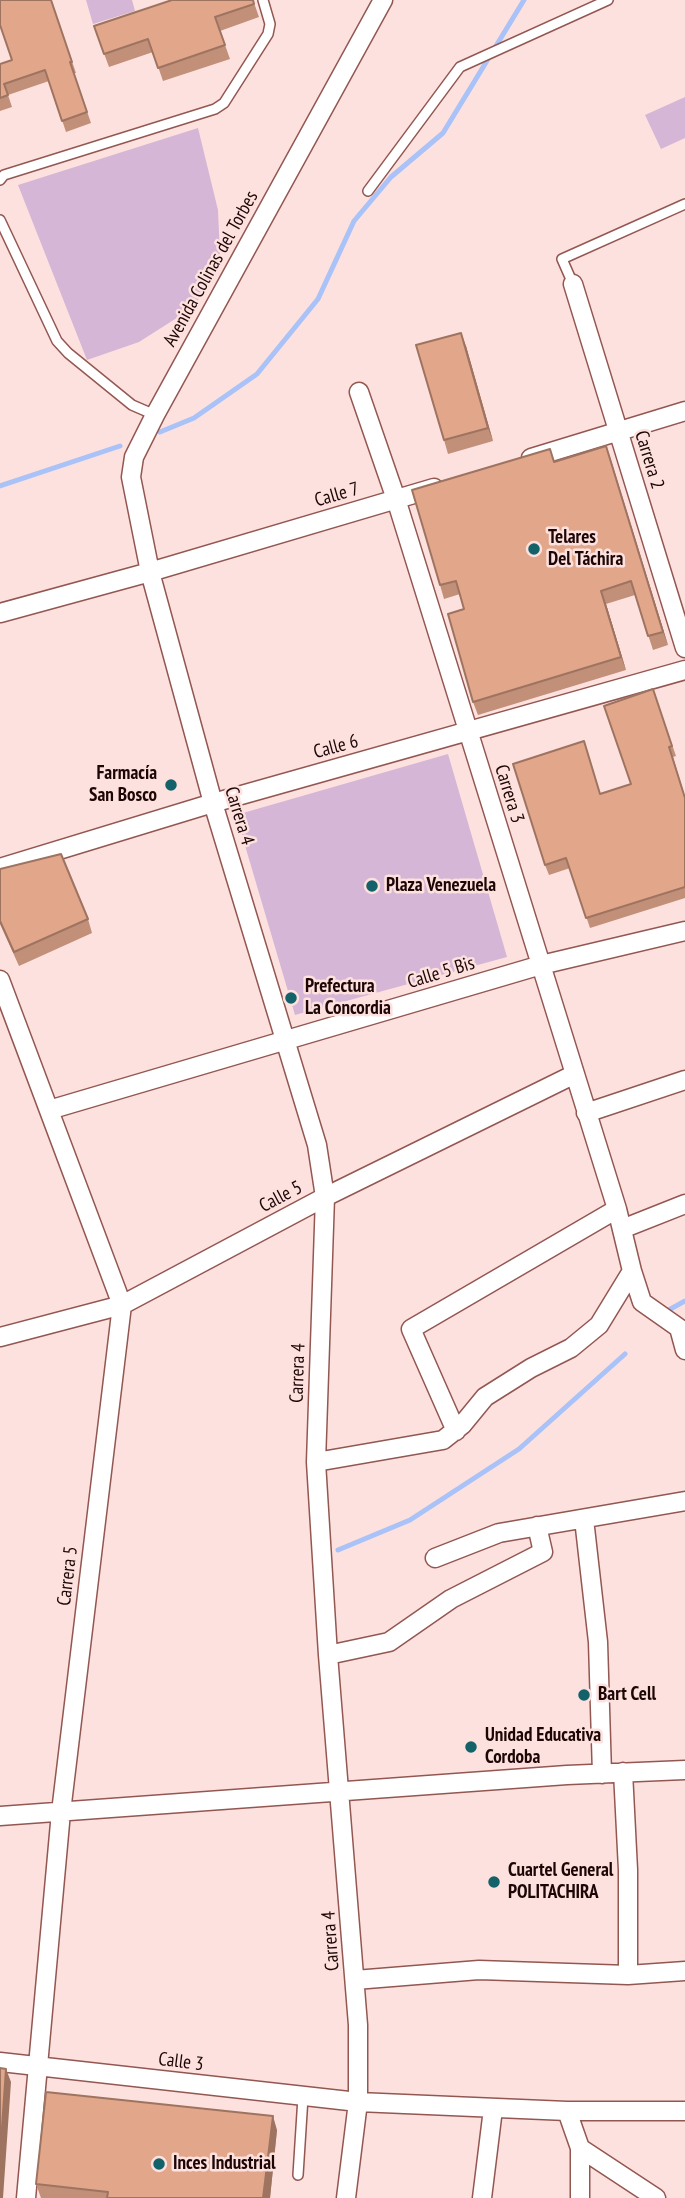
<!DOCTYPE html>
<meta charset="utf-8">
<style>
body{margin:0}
canvas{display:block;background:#fde1de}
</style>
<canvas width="685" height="2198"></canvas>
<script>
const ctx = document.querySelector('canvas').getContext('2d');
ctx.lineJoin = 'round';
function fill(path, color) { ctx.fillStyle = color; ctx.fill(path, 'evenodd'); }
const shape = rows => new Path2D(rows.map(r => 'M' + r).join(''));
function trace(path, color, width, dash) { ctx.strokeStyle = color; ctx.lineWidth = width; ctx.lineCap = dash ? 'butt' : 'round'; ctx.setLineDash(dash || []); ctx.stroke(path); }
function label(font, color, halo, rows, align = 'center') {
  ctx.font = font + ' "PT Sans Narrow",sans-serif'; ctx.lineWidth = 5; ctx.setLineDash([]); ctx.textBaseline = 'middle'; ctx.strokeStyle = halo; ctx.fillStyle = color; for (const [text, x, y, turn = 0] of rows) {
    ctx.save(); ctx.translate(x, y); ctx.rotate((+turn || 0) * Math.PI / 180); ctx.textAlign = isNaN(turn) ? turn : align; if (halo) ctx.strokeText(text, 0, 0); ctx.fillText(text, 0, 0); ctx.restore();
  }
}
fill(shape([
 [86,0,132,0,135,11,93,24],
 [685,97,685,138,661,149,645,115],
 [198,128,218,210,220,255,211,278,194,307,139,342,87,360,18,185],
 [448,754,507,957,295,1015,236,815]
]), '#d5b6d6');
trace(shape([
 [160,432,194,418,257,374,318,299,354,221,391,177,443,133,524,0],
 [0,486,120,446],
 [665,1312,685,1301],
 [338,1550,410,1520,519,1449,625,1354]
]), '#a9c2f7', 5);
const lane = shape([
 [0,180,4,175,215,109,224,103,268,34,270,24,263,0],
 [368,191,460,67,608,0],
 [0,220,57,341,68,353,132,405,155,415],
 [573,284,562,259,685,204],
 [298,2175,303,2097]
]);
const street = shape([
 [573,284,685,648],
 [531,458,685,411],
 [0,613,150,572,434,488],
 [0,868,213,803,685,670],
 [0,980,122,1305,61,1812,26,2198],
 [49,1110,541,965,685,931],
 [586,1113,685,1080],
 [622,1229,685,1204],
 [632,1271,642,1302,679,1328,685,1350],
 [0,1337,122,1305,325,1197,575,1074],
 [456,1431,411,1329,617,1209],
 [316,1462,443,1440,462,1425,485,1397,531,1368,571,1348,599,1325,632,1271,617,1209,396,499,359,392],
 [584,1519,598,1642,602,1774],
 [435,1558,499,1533,685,1501],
 [328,1655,389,1642,451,1599,543,1552,537,1526],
 [623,1772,628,1870,628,1975],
 [0,1816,567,1775,685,1770],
 [355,1980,479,1970,628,1975,685,1971],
 [0,2062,358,2102,567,2111,685,2111],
 [567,2111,580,2148,656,2198],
 [346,2198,358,2102,358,2025,328,1655,316,1462,325,1197,317,1145,213,803,150,572,131,477,134,457,155,415,383,0],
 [482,2198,493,2109],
 [580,2198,580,2148]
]);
trace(lane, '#935752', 12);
trace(street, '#935752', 21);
trace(lane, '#fff', 9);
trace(street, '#fff', 18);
fill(shape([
 [51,0,76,73,74,73,91,123,66,132,49,81,8,95,12,107,0,111,0,64,12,60],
 [253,0,259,17,220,31,230,59,163,81,153,52,109,67,94,26],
 [466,346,493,441,448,454,444,440],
 [606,446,668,645,653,650,635,595,606,604,626,670,478,715,473,702,464,609,460,594,444,599,440,585,555,462],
 [653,689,676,756,673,757,685,797,685,898,590,928,570,868,549,875,545,865,601,793,631,784],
 [0,869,88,919,92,933,19,966,0,924],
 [277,2130,270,2198,41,2198,36,2184]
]), '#c28f78');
fill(shape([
 [461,333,466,346,493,441,488,428],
 [606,446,611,460,668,645,663,632],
 [601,591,606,604,626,670,621,657],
 [6,2069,11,2082,3,2198,0,2198,0,2156],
 [273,2116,277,2130,270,2198,263,2198]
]), '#9e7461');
const building = shape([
 [0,0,51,0,72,62,70,62,87,112,62,121,45,70,4,84,8,95,0,98,0,64,12,60,0,25,0,0],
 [172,0,253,0,254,4,215,17,225,45,158,68,148,39,104,54,94,26,172,0],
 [461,333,488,428,444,440,416,345,461,333],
 [606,446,663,632,648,636,631,581,601,591,621,657,473,702,448,614,464,609,456,581,440,585,412,490,550,449,554,462,606,446],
 [653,689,672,746,669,747,685,798,685,887,586,918,566,858,545,865,513,764,584,741,600,794,631,784,604,706,653,689],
 [61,854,88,919,14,952,0,921,0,869,61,854],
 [0,2068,6,2069,0,2156,0,2068],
 [46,2092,273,2116,263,2198,107,2198,108,2192,36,2184,46,2092]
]);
fill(building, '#e2a68b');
trace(building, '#9e7461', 2);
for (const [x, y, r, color] of [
 [534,549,7,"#13626a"],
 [171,785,7,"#13626a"],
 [372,886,7,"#13626a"],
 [291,998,7,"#13626a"],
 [584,1695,7,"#13626a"],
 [471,1747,7,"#13626a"],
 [494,1882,7,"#13626a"],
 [159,2164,7,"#13626a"]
]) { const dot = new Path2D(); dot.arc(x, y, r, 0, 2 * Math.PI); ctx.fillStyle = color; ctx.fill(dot); trace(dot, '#fde1de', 2.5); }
label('19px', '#1d0706', '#fde1de', [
 ["Avenida Colinas del Torbes",211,269,-61],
 ["Carrera 2",649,460,73],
 ["Calle 7",337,495,-16],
 ["Calle 6",336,747,-15],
 ["Carrera 3",509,794,73],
 ["Carrera 4",239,816,73],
 ["Calle 5 Bis",441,973,-17],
 ["Calle 5",281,1197,-28],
 ["Carrera 4",298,1373,-88],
 ["Carrera 5",68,1576,-83],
 ["Carrera 4",331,1941,-94],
 ["Calle 3",181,2062,7]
]);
label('bold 19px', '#1d0706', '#fde1de', [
 ["Telares",548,538],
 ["Del Táchira",548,560],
 ["Farmacía",157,774,"right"],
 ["San Bosco",157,796,"right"],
 ["Plaza Venezuela",386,886],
 ["Prefectura",305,987],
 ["La Concordia",305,1009],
 ["Bart Cell",598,1695],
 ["Unidad Educativa",485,1736],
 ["Cordoba",485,1758],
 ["Cuartel General",508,1871],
 ["POLITACHIRA",508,1893],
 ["Inces Industrial",173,2164]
], 'left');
</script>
